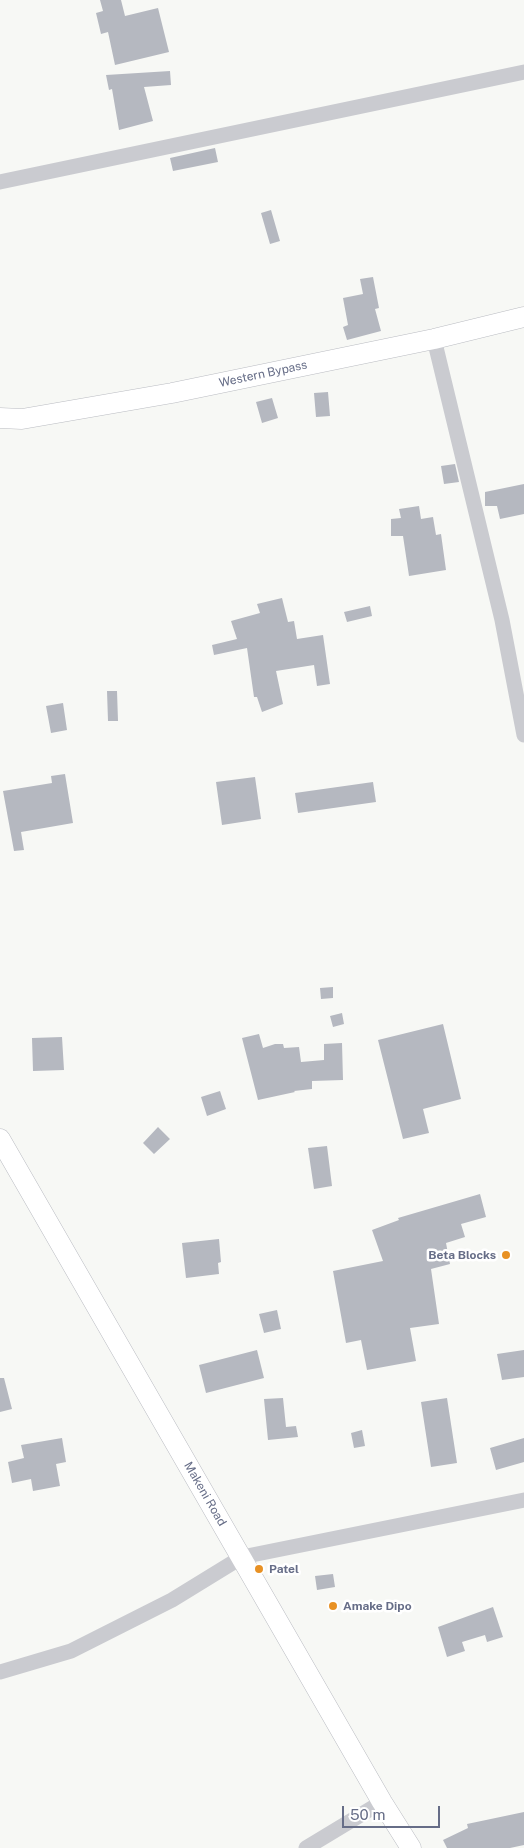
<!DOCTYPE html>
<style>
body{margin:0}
#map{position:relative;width:524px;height:1848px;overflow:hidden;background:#f7f8f5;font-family:"Public Sans",sans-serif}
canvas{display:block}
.scale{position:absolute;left:342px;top:1806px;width:98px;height:22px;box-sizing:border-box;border:2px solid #666d87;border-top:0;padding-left:6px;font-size:15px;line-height:18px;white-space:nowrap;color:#666d87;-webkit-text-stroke:4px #fff;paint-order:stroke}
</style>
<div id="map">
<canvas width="524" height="1848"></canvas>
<div class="scale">50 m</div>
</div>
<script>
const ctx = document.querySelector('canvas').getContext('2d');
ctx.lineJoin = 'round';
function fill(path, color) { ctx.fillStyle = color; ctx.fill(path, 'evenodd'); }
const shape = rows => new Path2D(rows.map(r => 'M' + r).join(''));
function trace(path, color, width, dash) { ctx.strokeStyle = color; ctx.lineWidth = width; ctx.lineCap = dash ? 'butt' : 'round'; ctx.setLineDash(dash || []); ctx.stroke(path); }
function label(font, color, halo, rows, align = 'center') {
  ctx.font = font + ' "Public Sans",sans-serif'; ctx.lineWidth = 5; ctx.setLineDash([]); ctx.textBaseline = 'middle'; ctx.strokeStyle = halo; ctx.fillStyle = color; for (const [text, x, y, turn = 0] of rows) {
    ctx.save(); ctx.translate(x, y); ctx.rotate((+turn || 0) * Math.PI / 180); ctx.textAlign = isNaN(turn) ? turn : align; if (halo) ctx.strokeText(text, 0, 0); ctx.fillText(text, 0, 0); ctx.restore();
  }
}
fill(shape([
 [100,0,121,0,125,16,158,8,169,52,115,65,108,32,101,34,96,13,103,11],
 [170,71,171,85,144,87,153,121,119,130,112,89,109,90,106,75],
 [215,148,218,162,173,171,170,158],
 [271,210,280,241,270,244,261,213],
 [373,277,379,308,375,309,381,331,347,340,343,327,348,325,343,298,363,294,360,279],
 [328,392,330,416,316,417,314,393],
 [272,398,278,418,262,423,256,402],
 [455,464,459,482,444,484,441,466],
 [524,484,524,514,500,519,497,506,485,506,485,492],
 [419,506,421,519,433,517,436,535,441,534,446,570,409,576,403,536,391,536,391,519,401,518,399,509],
 [282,598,288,622,294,621,297,639,323,635,330,684,317,686,314,665,276,671,283,704,262,712,257,697,254,697,247,648,214,655,212,645,237,639,231,621,260,613,257,604],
 [370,606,372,616,347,622,344,612],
 [107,691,117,691,118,721,108,721],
 [63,703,67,730,51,733,46,706],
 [65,774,73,823,21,832,24,850,14,851,3,791,52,783,51,776],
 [255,777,261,819,222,825,216,782],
 [373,782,376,802,298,813,295,793],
 [333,987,333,998,321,999,320,988],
 [342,1013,344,1024,333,1027,330,1016],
 [443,1024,461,1099,423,1109,429,1133,403,1139,378,1040],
 [259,1034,263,1048,275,1044,283,1044,284,1048,299,1047,301,1062,324,1060,324,1044,342,1043,343,1080,312,1081,312,1089,294,1091,295,1092,258,1100,242,1038],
 [62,1037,64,1070,33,1071,32,1038],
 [220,1091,226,1109,207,1116,201,1097],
 [158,1127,170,1139,154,1154,143,1143],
 [327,1146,332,1186,314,1189,308,1148],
 [480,1194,486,1217,461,1224,465,1237,446,1243,450,1264,431,1269,439,1324,410,1328,416,1361,367,1370,361,1340,346,1343,333,1271,383,1261,372,1230,399,1220,398,1218],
 [219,1239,221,1262,218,1263,219,1274,186,1278,182,1243],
 [277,1310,281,1329,264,1333,259,1314],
 [257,1350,264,1378,206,1393,199,1365],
 [524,1350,524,1377,502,1380,497,1354],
 [0,1378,4,1378,12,1409,0,1412],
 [283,1398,286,1427,296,1426,298,1437,268,1440,264,1399],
 [447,1398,457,1463,431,1467,421,1402],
 [362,1430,365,1446,354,1448,351,1433],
 [62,1438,66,1462,56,1464,60,1486,33,1491,31,1479,12,1483,8,1462,24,1458,21,1445],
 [524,1438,524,1462,496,1470,490,1448],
 [333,1574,335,1587,317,1590,315,1576],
 [493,1607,503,1637,487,1642,485,1635,462,1642,465,1651,447,1657,438,1627],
 [524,1812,524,1845,510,1848,447,1848,443,1840,468,1828,467,1824]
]), '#b5b8c0');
const major = shape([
 [0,418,22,419,172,393,434,339,524,317],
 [0,1139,382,1802,411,1848]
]);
trace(major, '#babcc2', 21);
trace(shape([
 [0,182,524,72],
 [434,339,502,620,524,735],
 [0,1672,71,1651,172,1600,242,1557,524,1500],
 [306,1848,382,1802]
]), '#cacbd0', 15);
trace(major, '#fff', 20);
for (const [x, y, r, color] of [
 [506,1255,5,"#e89124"],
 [259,1569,5,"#e89124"],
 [333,1606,5,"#e89124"]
]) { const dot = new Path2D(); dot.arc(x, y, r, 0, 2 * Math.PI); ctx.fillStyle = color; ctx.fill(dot); trace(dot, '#fff', 2); }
label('12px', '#666d87', '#fff', [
 ["Western Bypass",263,374,-12],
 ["Makeni Road",205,1494,60]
]);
label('bold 12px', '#666d87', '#fff', [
 ["Beta Blocks",496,1255,"right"],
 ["Patel",269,1569],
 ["Amake Dipo",343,1606]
], 'left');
</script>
